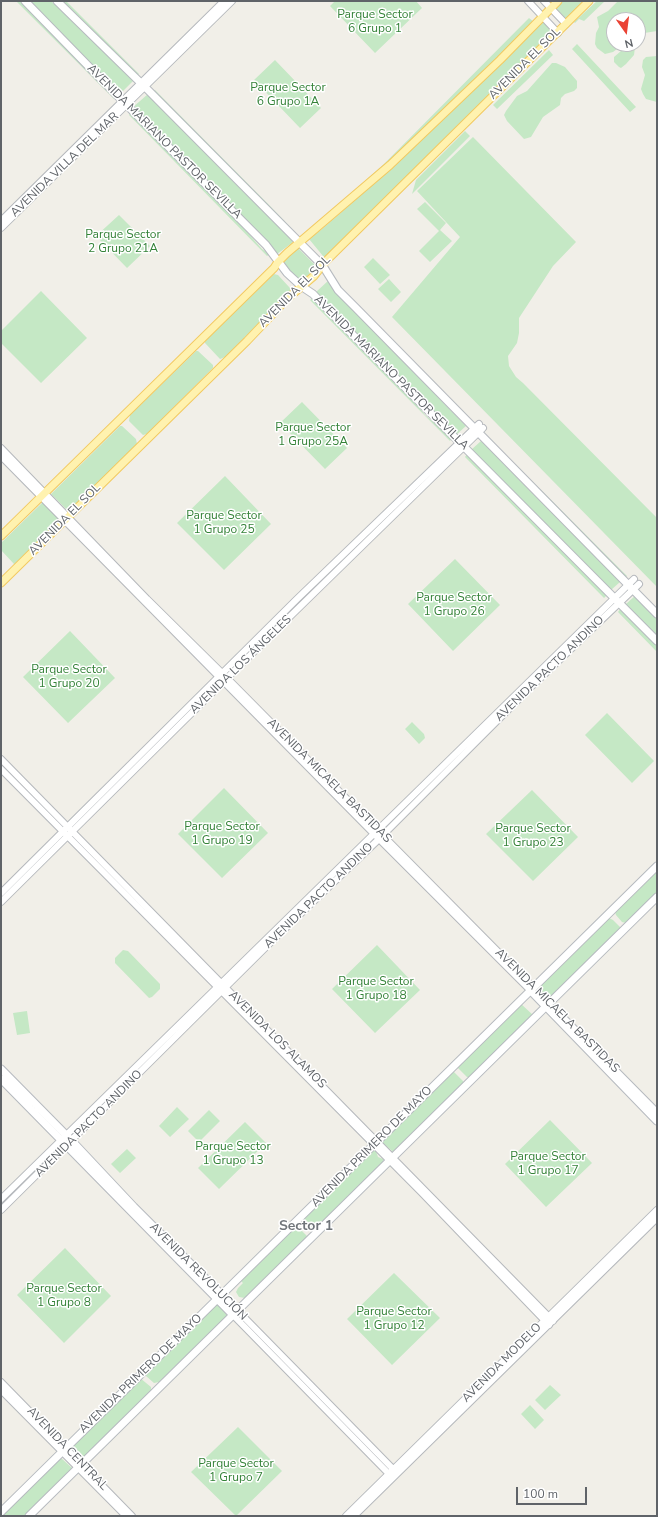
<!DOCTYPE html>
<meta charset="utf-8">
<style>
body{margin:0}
#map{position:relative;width:658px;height:1517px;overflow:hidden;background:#f1efe8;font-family:"Nunito Sans",sans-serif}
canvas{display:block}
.frame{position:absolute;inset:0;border:2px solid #5f6368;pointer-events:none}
.north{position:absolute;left:606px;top:12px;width:40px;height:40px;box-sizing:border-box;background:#fff;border:1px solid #bfc1c3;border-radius:50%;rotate:166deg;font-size:11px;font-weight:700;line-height:16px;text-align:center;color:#5f6368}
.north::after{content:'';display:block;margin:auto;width:14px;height:18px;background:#ea4335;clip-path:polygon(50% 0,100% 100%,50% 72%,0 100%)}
.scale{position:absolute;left:516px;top:1487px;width:71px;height:18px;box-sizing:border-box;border:2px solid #5f6368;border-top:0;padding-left:5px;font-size:12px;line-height:14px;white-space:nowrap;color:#5f6368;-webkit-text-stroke:3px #fff;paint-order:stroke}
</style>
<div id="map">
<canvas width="658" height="1517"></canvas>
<div class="frame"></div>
<div class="north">N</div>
<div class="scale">100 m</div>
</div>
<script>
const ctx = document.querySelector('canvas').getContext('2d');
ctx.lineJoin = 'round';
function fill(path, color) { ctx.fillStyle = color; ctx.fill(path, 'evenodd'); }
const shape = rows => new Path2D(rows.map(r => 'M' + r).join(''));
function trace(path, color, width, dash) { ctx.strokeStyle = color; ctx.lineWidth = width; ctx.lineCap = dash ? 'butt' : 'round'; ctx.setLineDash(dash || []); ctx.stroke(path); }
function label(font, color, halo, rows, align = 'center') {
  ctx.font = font + ' "Nunito Sans",sans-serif'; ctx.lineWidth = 3; ctx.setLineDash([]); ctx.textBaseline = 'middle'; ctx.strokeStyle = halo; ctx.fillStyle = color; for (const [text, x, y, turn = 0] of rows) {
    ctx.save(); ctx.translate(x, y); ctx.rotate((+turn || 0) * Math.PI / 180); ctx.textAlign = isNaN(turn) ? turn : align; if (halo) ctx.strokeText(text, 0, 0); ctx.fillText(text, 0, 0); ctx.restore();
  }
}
fill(shape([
 [16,1,21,1,116,97,114,99],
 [29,1,51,1,134,80,120,94],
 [61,1,66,1,139,74,137,76],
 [335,1,416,1,422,8,375,53,330,6],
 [562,1,585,1,565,19,556,12,555,8],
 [597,1,605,1,584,21,579,19,575,23,574,22],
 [618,1,657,1,657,31,638,34,638,20,614,20,614,44,624,44,613,52,605,54,597,48,595,44,596,33,599,27,597,17,608,11],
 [529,18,534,22,404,149,329,213,384,164],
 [541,23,545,23,552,31,552,33,326,257,323,256,309,239,322,229,392,168],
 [577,44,636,107,630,112,572,49],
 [632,44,635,47,634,55,626,64,621,68,619,67,614,62,614,57,628,45],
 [549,50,553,55,497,109,493,105],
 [657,56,657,102,646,99,643,94,641,89,645,75,642,67,643,60,646,57],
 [275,60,321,108,300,128,254,80],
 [552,63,556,63,565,67,577,81,577,88,574,91,565,94,561,98,560,105,543,117,531,137,524,139,507,121,504,115,506,111,517,96,527,91],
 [155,90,270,206,294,231,293,233,153,91],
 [148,94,293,240,292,243,277,254,132,108],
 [131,112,234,217,262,249,270,254,267,256,129,115],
 [465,131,470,136,412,194,416,180],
 [473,137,576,242,553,266,519,318,519,333,517,343,508,356,509,366,516,377,523,383,657,518,657,587,392,317,460,237,417,191],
 [425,202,446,223,440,230,452,241,430,262,419,251,439,231,417,209],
 [119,215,150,246,127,268,96,236],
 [297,247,317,267,301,282,282,265,282,261],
 [373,258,390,275,380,284,364,267],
 [274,274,278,275,290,288,290,292,225,357,220,359,205,343,205,341],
 [389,279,401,292,391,302,378,289],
 [329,280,337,294,347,304,466,426,456,435,319,296,316,292],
 [41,291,87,338,41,383,1,343,1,331],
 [314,297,414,401,425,415,452,438,450,441,310,300],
 [196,351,198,351,213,365,213,368,147,434,143,435,129,421,130,415],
 [302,402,347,448,325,469,280,423],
 [120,426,122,426,136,439,137,444,71,509,67,510,51,494],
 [484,433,627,576,625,578,482,435],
 [481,441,620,582,611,590,471,450],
 [467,454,607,595,604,598,465,457],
 [225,476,271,524,224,570,177,523],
 [43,502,59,518,59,521,17,563,14,564,1,550,1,543],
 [455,559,500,605,453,651,408,604],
 [636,595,657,617,657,636,626,604],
 [621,608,657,644,657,652,618,612],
 [70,631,115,678,68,723,23,677],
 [607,713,654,761,632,783,585,735],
 [412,722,424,734,425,738,419,744,405,729],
 [224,788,268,833,222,878,178,834],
 [532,790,578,837,533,881,486,834],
 [657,870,657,894,626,923,622,922,616,915,615,912],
 [609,918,613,920,621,928,620,930,551,997,546,997,540,990,538,986,606,920],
 [377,945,420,990,375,1033,332,989],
 [123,950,128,951,160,984,160,989,152,997,149,998,115,963,115,958],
 [520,1003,533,1015,469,1077,467,1077,457,1067],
 [27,1011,30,1033,17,1035,13,1013],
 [453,1071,463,1081,463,1083,397,1150,393,1152,391,1150,383,1143,383,1140],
 [177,1107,189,1119,170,1137,159,1126],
 [209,1110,220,1121,199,1142,188,1131],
 [550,1120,592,1163,546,1207,505,1164],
 [245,1122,266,1143,219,1189,198,1168],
 [127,1149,136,1158,120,1173,111,1164],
 [373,1150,376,1151,378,1157,383,1159,383,1163,314,1230,312,1230,302,1220],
 [296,1225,307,1236,306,1238,245,1298,239,1297,236,1292,238,1288,243,1283,240,1280],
 [65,1248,111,1296,64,1343,17,1295],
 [394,1273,440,1318,392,1365,347,1319],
 [218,1303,227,1313,226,1317,159,1382,154,1383,146,1376,145,1373],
 [140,1378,151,1387,151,1391,84,1457,80,1458,78,1457,70,1449,70,1447],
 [550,1385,561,1395,545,1410,535,1400],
 [530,1405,544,1420,535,1429,521,1414],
 [238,1427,282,1471,236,1516,191,1472],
 [60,1457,72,1468,71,1470,24,1516,1,1516,1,1514]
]), '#c5e8c5');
const tertiary = shape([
 [528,1,558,33],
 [544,1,566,24],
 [1,221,224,1],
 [1,228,232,1],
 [1,448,147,599,227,678,533,987],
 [1,456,374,834,530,990],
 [1,759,553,1321],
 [1,769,421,1192,549,1325],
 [1,893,297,599,479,424],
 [1,902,227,678,483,428],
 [1,1199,634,579],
 [1,1210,275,938,379,839,533,685,639,584],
 [237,1310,396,1472],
 [233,1315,391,1476],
 [1,1382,132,1516],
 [1,1390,126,1516],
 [346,1516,657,1210],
 [354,1516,657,1218]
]);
const secondary = shape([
 [25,1,97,75,266,245,287,273,301,286,313,294,334,316,657,641],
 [57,1,149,91,323,266,338,290,356,308,657,614],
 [530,990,657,1121],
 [564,1019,657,1113],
 [1,1069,72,1141,134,1207,237,1310],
 [1,1079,233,1315],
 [1,1512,657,866],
 [29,1516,657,897]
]);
const primary = shape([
 [1,536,274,268,278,262,287,253,390,165,500,60,558,1],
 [1,583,247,341,288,298,314,276,325,262,589,1]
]);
trace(tertiary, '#b5b8bc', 8);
trace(secondary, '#b6babf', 9);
trace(primary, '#f2c960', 9);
trace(tertiary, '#fff', 6);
trace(secondary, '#fff', 7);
trace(primary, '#fff2af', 7);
label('12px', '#348238', '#fff', [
 ["Parque Sector",375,15],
 ["6 Grupo 1",375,29],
 ["Parque Sector",288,88],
 ["6 Grupo 1A",288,102],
 ["Parque Sector",123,235],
 ["2 Grupo 21A",123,249],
 ["Parque Sector",313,428],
 ["1 Grupo 25A",313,442],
 ["Parque Sector",224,516],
 ["1 Grupo 25",224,530],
 ["Parque Sector",454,598],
 ["1 Grupo 26",454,612],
 ["Parque Sector",69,670],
 ["1 Grupo 20",69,684],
 ["Parque Sector",222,827],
 ["1 Grupo 19",222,841],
 ["Parque Sector",533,829],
 ["1 Grupo 23",533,843],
 ["Parque Sector",376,982],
 ["1 Grupo 18",376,996],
 ["Parque Sector",233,1147],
 ["1 Grupo 13",233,1161],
 ["Parque Sector",548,1157],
 ["1 Grupo 17",548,1171],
 ["Parque Sector",64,1289],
 ["1 Grupo 8",64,1303],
 ["Parque Sector",394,1312],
 ["1 Grupo 12",394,1326],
 ["Parque Sector",236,1464],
 ["1 Grupo 7",236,1478]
]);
label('12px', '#5f6368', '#fff', [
 ["AVENIDA EL SOL",525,64,-45],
 ["AVENIDA MARIANO PASTOR SEVILLA",164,142,45],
 ["AVENIDA VILLA DEL MAR",65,165,-44],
 ["AVENIDA EL SOL",295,292,-45],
 ["AVENIDA MARIANO PASTOR SEVILLA",391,373,45],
 ["AVENIDA EL SOL",65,520,-45],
 ["AVENIDA LOS ÁNGELES",241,665,-44],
 ["AVENIDA PACTO ANDINO",550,669,-44],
 ["AVENIDA MICAELA BASTIDAS",329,781,45],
 ["AVENIDA PACTO ANDINO",319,896,-44],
 ["AVENIDA MICAELA BASTIDAS",557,1011,45],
 ["AVENIDA LOS ALAMOS",277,1040,45],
 ["AVENIDA PACTO ANDINO",89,1124,-45],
 ["AVENIDA PRIMERO DE MAYO",372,1147,-45],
 ["AVENIDA REVOLUCIÓN",198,1272,45],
 ["AVENIDA MODELO",502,1363,-45],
 ["AVENIDA PRIMERO DE MAYO",141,1374,-44],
 ["AVENIDA CENTRAL",67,1449,46]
]);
label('bold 14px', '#70757a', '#fff', [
 ["Sector 1",306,1227]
]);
</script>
